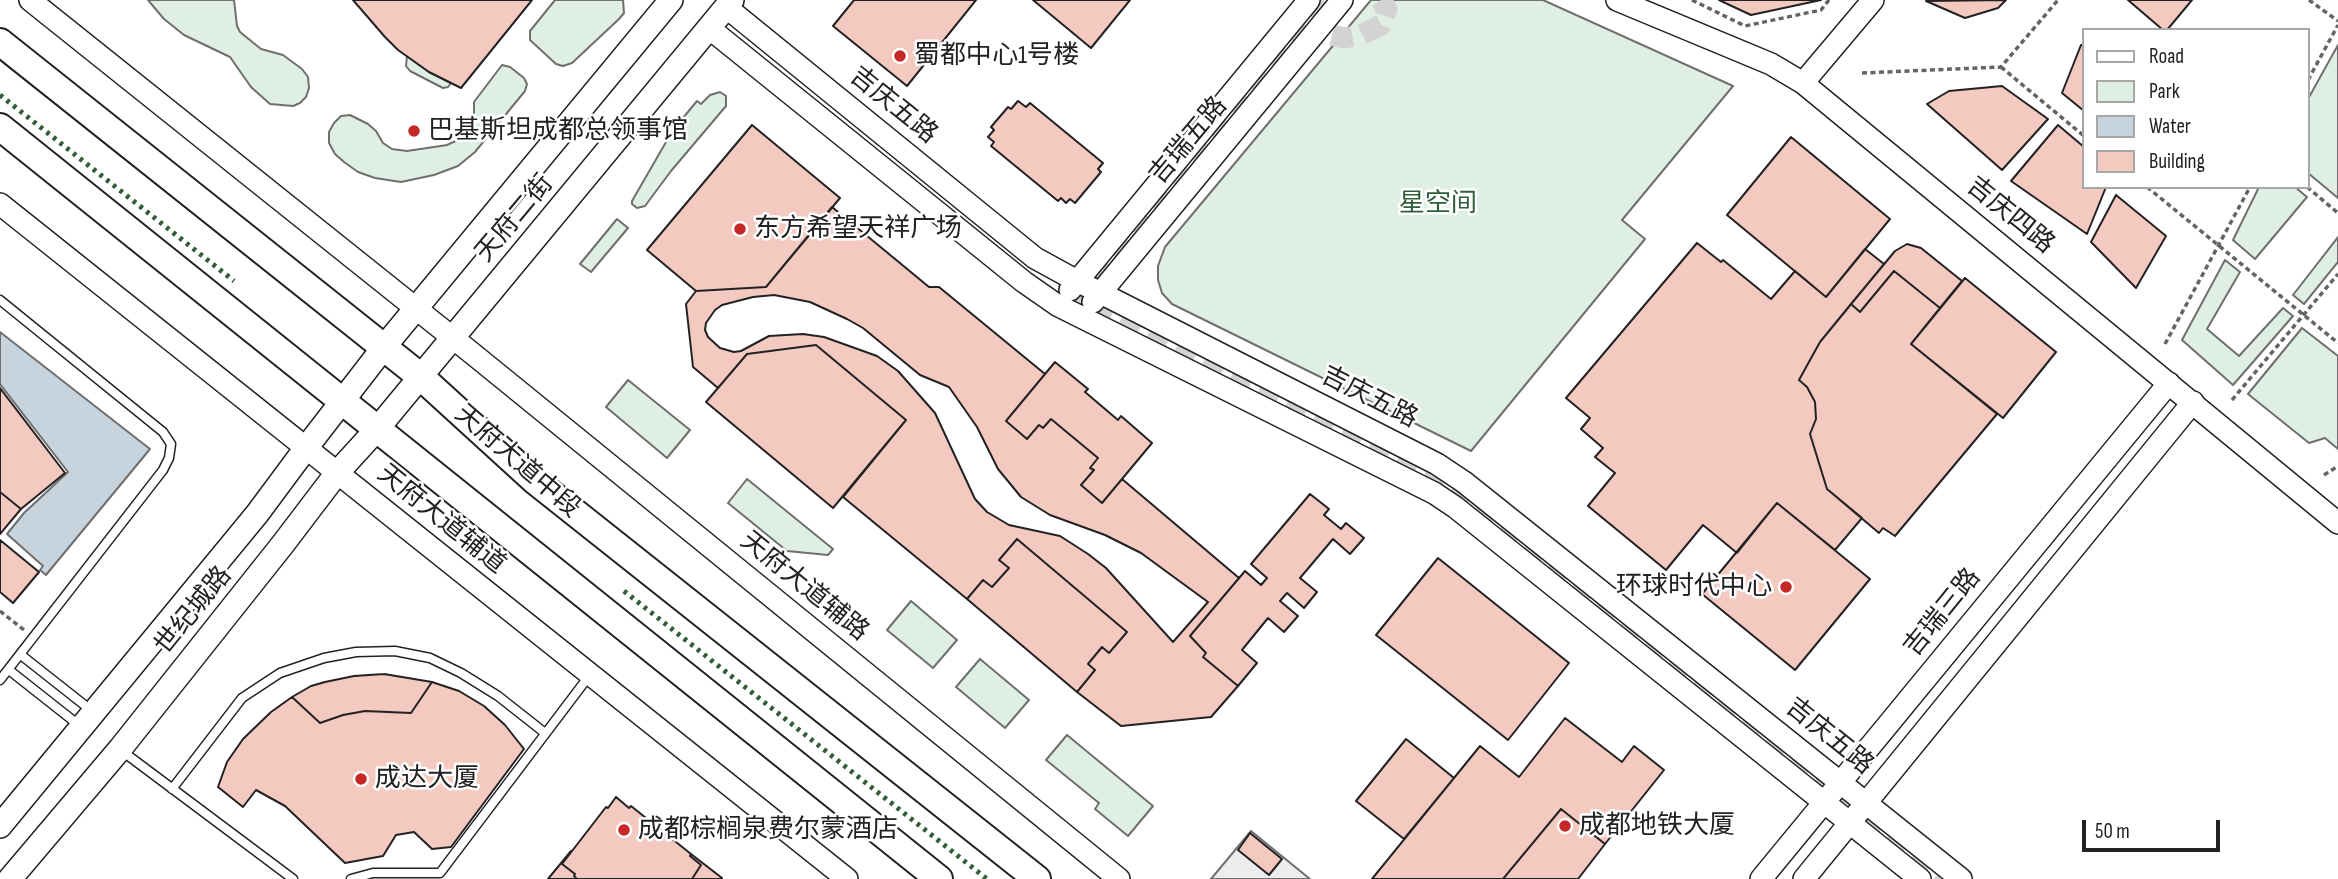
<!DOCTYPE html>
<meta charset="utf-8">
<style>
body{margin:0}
#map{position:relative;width:2338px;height:879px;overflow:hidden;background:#fff;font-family:"Sofia Sans Condensed",sans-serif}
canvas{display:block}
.legend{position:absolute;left:2082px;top:28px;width:228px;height:161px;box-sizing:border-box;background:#fff;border:2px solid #a7a7a7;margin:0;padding:9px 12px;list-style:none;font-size:21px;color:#222}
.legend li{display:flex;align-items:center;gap:14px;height:35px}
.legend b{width:35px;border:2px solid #a7a7a7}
.scale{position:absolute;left:2082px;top:820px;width:138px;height:32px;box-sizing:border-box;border:4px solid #222;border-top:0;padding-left:9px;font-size:21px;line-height:24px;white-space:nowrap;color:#222;-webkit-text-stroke:5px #fff;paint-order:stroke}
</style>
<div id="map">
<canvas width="2338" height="879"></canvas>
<ul class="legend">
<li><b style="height:9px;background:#fff"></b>Road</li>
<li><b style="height:19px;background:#e0efe3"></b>Park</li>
<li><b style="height:19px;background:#c7d3dd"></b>Water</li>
<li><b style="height:19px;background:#f3c9c0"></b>Building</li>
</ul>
<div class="scale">50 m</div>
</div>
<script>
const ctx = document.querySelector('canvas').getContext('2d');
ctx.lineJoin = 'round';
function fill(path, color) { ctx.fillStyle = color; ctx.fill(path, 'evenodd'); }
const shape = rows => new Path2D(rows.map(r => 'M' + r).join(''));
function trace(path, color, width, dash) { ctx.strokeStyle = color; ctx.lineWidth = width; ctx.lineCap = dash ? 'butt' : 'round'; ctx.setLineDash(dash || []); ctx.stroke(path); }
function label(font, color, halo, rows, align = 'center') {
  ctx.font = font + ' "Sofia Sans Condensed","Noto Sans SC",sans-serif'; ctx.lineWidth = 5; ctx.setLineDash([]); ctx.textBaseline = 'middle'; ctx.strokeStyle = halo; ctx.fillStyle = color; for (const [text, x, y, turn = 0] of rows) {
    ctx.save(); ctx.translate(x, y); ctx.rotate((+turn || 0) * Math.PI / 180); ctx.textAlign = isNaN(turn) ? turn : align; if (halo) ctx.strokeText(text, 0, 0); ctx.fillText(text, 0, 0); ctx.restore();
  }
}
const green = shape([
 [148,0,234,0,237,26,240,32,261,49,283,55,302,69,308,77,309,88,306,97,300,103,293,106,270,104,251,87,230,57,184,35,164,19,148,0],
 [555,0,623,0,624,13,619,19,572,63,563,66,556,64,530,40,530,31,555,0],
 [1371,0,1543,0,1733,86,1622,220,1645,239,1471,451,1172,304,1162,293,1158,280,1158,266,1165,247,1371,0],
 [2338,45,2338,198,2308,173,2308,99,2338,45],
 [407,56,429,72,451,83,448,87,443,88,410,71,406,66,407,56],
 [502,65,510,67,524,78,527,84,525,91,475,152,458,166,434,175,401,182,375,178,358,172,344,162,335,154,329,143,329,132,334,123,341,116,350,115,368,124,376,131,383,143,392,149,407,151,447,145,460,139,469,131,474,120,474,102,502,65],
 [720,92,726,96,726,106,671,171,645,206,637,208,632,204,632,201,673,130,697,101,701,104,710,95,720,92],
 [2259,187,2295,187,2307,197,2255,259,2233,240,2259,187],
 [617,219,628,228,591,272,580,264,617,219],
 [2338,237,2338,262,2304,304,2293,295,2338,237],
 [2225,260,2240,272,2207,329,2239,356,2283,308,2293,316,2233,385,2182,340,2225,260],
 [2302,328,2338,356,2338,449,2325,438,2309,443,2248,394,2302,328],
 [628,380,690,430,667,458,606,407,628,380],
 [747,479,833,549,828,555,787,551,728,503,747,479],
 [911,601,957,640,933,668,887,630,911,601],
 [980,659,1029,700,1005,728,956,687,980,659],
 [1067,735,1153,806,1128,836,1095,809,1099,803,1046,760,1067,735]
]);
fill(green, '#e0efe3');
trace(green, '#6f6f6f', 2);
const parking = shape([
 [1251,831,1310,879,1211,879,1251,831]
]);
fill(parking, '#ededed');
trace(parking, '#6f6f6f', 2);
const water = shape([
 [0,332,150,449,46,575,40,570,43,566,7,534,24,513,68,472,0,384,0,332]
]);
fill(water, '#c7d3dd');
trace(water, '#6f6f6f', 2);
const building = shape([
 [353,0,532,0,461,88,429,72,398,50,385,37,353,0],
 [854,0,976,0,907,86,833,26,854,0],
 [1033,0,1130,0,1091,48,1033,0],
 [1719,0,1821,0,1751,15,1719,0],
 [2006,0,1998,8,1965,18,1926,1,2006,0],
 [2128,0,2192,0,2167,30,2163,30,2128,0],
 [2081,45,2084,45,2084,111,2062,93,2081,45],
 [2002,86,2048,119,2002,170,1927,104,1949,91,2002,86],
 [1018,101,1026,107,1030,103,1103,163,1098,169,1101,172,1075,203,1070,199,1066,203,1061,198,1058,201,991,146,994,142,988,137,994,130,991,127,1008,107,1011,109,1018,101],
 [752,125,840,198,766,287,696,291,647,250,752,125],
 [2058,125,2084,147,2084,187,2106,187,2087,234,2011,181,2058,125],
 [1791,137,1890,219,1826,297,1727,215,1791,137],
 [2116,195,2166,236,2136,288,2091,242,2116,195],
 [832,207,929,287,939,287,1045,374,1006,421,1027,439,1039,425,1043,428,1051,419,1098,458,1090,468,1094,470,1081,485,1102,503,1122,479,1239,578,1190,636,1206,653,1203,657,1238,686,1211,717,1121,726,1077,692,1095,670,1088,664,1102,647,1109,653,1127,632,1017,539,999,560,1009,568,992,587,983,580,967,599,843,497,906,420,816,345,747,354,718,388,693,367,686,304,696,291,766,287,832,207],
 [774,295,810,302,847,319,863,328,920,375,949,387,977,427,998,469,1021,497,1050,515,1105,535,1141,553,1208,602,1173,642,1106,568,1088,554,1060,536,1009,525,987,512,975,499,935,413,898,371,877,356,824,337,803,334,769,336,741,351,734,352,720,348,708,337,705,330,706,323,715,310,722,305,753,297,774,295],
 [1697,243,1721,262,1723,260,1771,299,1795,271,1826,297,1865,249,1884,264,1820,342,1799,380,1807,387,1815,402,1816,419,1810,434,1827,489,1862,518,1835,550,1777,503,1737,553,1703,525,1666,570,1588,506,1615,473,1595,457,1603,448,1581,429,1590,418,1566,398,1697,243],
 [1907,244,1921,248,1962,281,1940,308,1894,271,1860,312,1851,304,1895,251,1907,244],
 [1894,271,1940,308,1911,344,1997,414,1895,536,1883,528,1879,533,1827,489,1810,434,1816,419,1815,402,1807,387,1799,380,1820,342,1851,304,1860,312,1894,271],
 [1965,278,2056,352,2003,418,1911,344,1965,278],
 [816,345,906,420,833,508,706,402,747,354,816,345],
 [1055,362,1088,389,1085,392,1118,420,1121,416,1152,443,1102,503,1081,485,1094,470,1090,468,1098,458,1051,419,1043,428,1039,425,1027,439,1006,421,1055,362],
 [0,388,65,473,21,509,0,492,0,388],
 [0,492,21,509,0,534,0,492],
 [1310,494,1329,509,1324,515,1341,529,1346,523,1364,538,1350,554,1333,539,1300,578,1317,592,1304,608,1287,593,1280,601,1298,616,1284,632,1268,618,1242,650,1257,663,1238,686,1203,657,1206,653,1190,636,1245,571,1261,585,1267,578,1251,564,1310,494],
 [1777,503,1870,579,1795,670,1702,594,1777,503],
 [1017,539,1127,632,1109,653,1102,647,1088,664,1095,670,1077,692,967,599,983,580,992,587,1009,568,999,560,1017,539],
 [0,540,39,572,13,603,0,592,0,540],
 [1438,558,1569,663,1508,740,1376,635,1438,558],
 [384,674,432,682,411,713,365,711,343,715,320,723,292,697,311,686,325,682,354,676,384,674],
 [432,682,459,691,484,706,505,725,524,749,451,847,432,849,414,832,396,835,383,856,345,863,285,806,256,790,243,807,218,787,227,762,243,739,271,712,292,697,320,723,343,715,365,711,411,713,432,682],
 [1565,718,1622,762,1634,746,1664,770,1605,844,1561,809,1503,879,1372,879,1480,746,1519,777,1565,718],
 [1406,739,1454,778,1404,839,1356,801,1406,739],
 [616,797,629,808,631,806,691,854,690,856,701,865,692,879,577,879,574,876,575,874,562,864,606,807,608,808,616,797],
 [1561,809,1605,844,1578,879,1503,879,1561,809],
 [1250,833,1282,859,1269,875,1238,850,1250,833],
 [571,851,562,864,575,874,574,876,577,879,548,879,571,851],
 [691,854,722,878,721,879,692,879,701,865,690,856,691,854]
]);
fill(building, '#f3c9c0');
trace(building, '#222', 2);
trace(shape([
 [1324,0,1078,297,1433,478,1467,500,1940,879],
 [1332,35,1344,38,1361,35,1381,25,1387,9,1381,0]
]), '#d3d3d3', 21, [21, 10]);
const service = shape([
 [0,300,163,432,171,444,169,458,163,470,0,680],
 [21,655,92,711],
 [9,670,80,726],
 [122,751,293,879],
 [172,789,242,698,280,673,324,658,356,652,395,651,430,658,461,673,498,696,545,733],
 [351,879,373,873,440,873,589,676]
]);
const tertiary = shape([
 [30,0,473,354,1119,879],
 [1617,0,1771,64,1803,83,2338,523],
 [726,7,1035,258,1077,281,1437,464,1464,482,1961,879],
 [709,28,1024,282,1057,305,1434,493,1455,507,1920,879],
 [1803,83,1873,0],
 [0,204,847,879],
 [1070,290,1309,0],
 [1093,302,1342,0],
 [1761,879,2169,383],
 [1804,879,2193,402]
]);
const secondary = shape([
 [0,826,257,514,306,448,384,347,671,0],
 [10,879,120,749,283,544,337,473,378,428,732,0]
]);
const primary = shape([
 [0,42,421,377,534,480,1037,879],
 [0,127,939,879]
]);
trace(service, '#222', 11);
trace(tertiary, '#222', 24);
trace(secondary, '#222', 26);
trace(primary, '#222', 30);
trace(shape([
 [1692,0,1745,26,1821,10,1829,0],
 [2309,0,2338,21],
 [2001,67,2084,136],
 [1862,73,2001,67,2058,0],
 [2308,80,2338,25],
 [2147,187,2338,343],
 [2307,187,2338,213],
 [2165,344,2250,187],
 [2232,400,2338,274],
 [2324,475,2338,466],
 [0,611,24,630]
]), '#646464', 3.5, [5, 3.5]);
trace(service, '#fff', 8);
trace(tertiary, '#fff', 21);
trace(secondary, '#fff', 23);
trace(primary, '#fff', 26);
trace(shape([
 [0,95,234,281],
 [624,591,987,879]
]), '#2f5e38', 5, [3.5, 5]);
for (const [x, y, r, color] of [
 [900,56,7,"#c62828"],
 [414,131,7,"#c62828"],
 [740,229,7,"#c62828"],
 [1786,587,7,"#c62828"],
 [361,779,7,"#c62828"],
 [1565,826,7,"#c62828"],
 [624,830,7,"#c62828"]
]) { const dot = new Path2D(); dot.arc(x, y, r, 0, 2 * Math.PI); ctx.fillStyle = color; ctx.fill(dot); trace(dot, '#fff', 2.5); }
label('26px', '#222', '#fff', [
 ["蜀都中心1号楼",914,56],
 ["巴基斯坦成都总领事馆",428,131],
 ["东方希望天祥广场",754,229],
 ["环球时代中心",1772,587,"right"],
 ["成达大厦",375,779],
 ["成都地铁大厦",1579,826],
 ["成都棕榈泉费尔蒙酒店",638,830]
], 'left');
label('26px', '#222', '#fff', [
 ["吉庆五路",893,106,39],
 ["吉瑞五路",1189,141,-50],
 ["吉庆四路",2010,216,39],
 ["天府二街",515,219,-50],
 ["吉庆五路",1369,398,27],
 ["天府大道中段",517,462,41],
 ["天府大道辅道",441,520,39],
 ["天府大道辅路",804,587,39],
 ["世纪城路",194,611,-51],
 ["吉瑞三路",1943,613,-51],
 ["吉庆五路",1829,737,39]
]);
label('26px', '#2f5e38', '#fff', [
 ["星空间",1438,204]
]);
</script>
